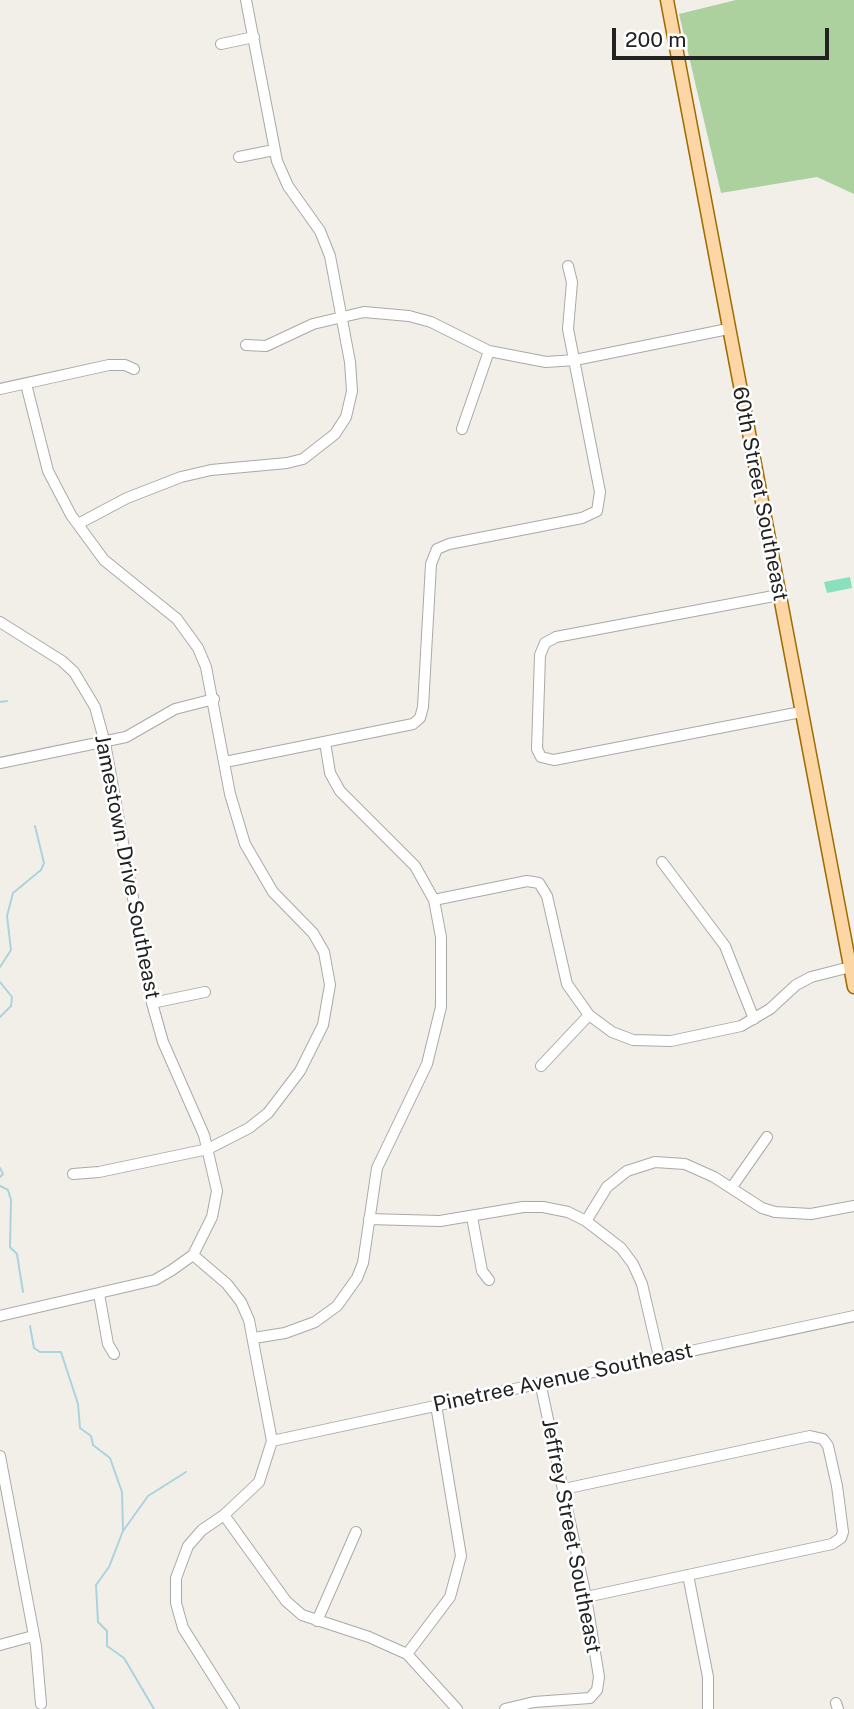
<!DOCTYPE html>
<style>
body{margin:0}
#map{position:relative;width:854px;height:1709px;overflow:hidden;background:#f2efe9;font-family:"Public Sans",sans-serif}
canvas{display:block}
.scale{position:absolute;left:612px;top:28px;width:217px;height:32px;box-sizing:border-box;border:4px solid #222;border-top:0;padding-left:9px;font-size:21px;line-height:24px;white-space:nowrap;color:#222;-webkit-text-stroke:5px #fff;paint-order:stroke}
</style>
<div id="map">
<canvas width="854" height="1709"></canvas>
<div class="scale">200 m</div>
</div>
<script>
const ctx = document.querySelector('canvas').getContext('2d');
ctx.lineJoin = 'round';
function fill(path, color) { ctx.fillStyle = color; ctx.fill(path, 'evenodd'); }
const shape = rows => new Path2D(rows.map(r => 'M' + r).join(''));
function trace(path, color, width, dash) { ctx.strokeStyle = color; ctx.lineWidth = width; ctx.lineCap = dash ? 'butt' : 'round'; ctx.setLineDash(dash || []); ctx.stroke(path); }
function label(font, color, halo, rows, align = 'center') {
  ctx.font = font + ' "Public Sans",sans-serif'; ctx.lineWidth = 5; ctx.setLineDash([]); ctx.textBaseline = 'middle'; ctx.strokeStyle = halo; ctx.fillStyle = color; for (const [text, x, y, turn = 0] of rows) {
    ctx.save(); ctx.translate(x, y); ctx.rotate((+turn || 0) * Math.PI / 180); ctx.textAlign = isNaN(turn) ? turn : align; if (halo) ctx.strokeText(text, 0, 0); ctx.fillText(text, 0, 0); ctx.restore();
  }
}
fill(shape([
 [736,0,854,0,854,194,817,177,721,193,679,14]
]), '#add19e');
fill(shape([
 [850,577,852,588,827,593,824,582]
]), '#88e0be');
trace(shape([
 [0,702,7,701],
 [0,967,11,950,7,916,13,893,41,870,44,863,35,826],
 [0,982,12,997,11,1006,0,1017],
 [0,1168,3,1174,0,1177],
 [0,1186,8,1190,11,1200,10,1247,17,1254,23,1292],
 [30,1326,34,1348,40,1352,61,1352,78,1404,80,1428,91,1436,93,1445,110,1458,122,1492,123,1530],
 [154,1709,124,1658,107,1646,107,1631,98,1622,96,1585,109,1567,123,1531,148,1496,186,1472]
]), '#aad3df', 2);
const minor = shape([
 [221,44,254,37],
 [239,157,274,150],
 [246,345,266,346,313,324,364,312,409,316,431,322,489,351,546,362,575,360,728,329],
 [26,384,48,471,71,515,104,560,177,619,198,648,206,667,230,794,245,844,273,892,313,933,324,952,330,985,323,1025,300,1071,268,1113,249,1128,208,1149,99,1172,73,1174],
 [0,389,109,365,125,365,134,369],
 [462,429,489,351],
 [78,524,127,498,181,477,211,470,287,463,303,459,335,434,346,417,352,391,350,362,330,256,320,231,288,186,277,161,246,0],
 [779,595,556,637,545,643,540,655,537,749,541,757,554,760,801,712],
 [0,622,62,661,74,672,95,707,105,743,152,1003,163,1042,204,1135,217,1191,212,1217,193,1255,172,1270,155,1280,0,1316],
 [225,762,413,724,420,718,423,707,431,564,437,549,449,544,582,518,597,511,600,492,568,329,572,282,568,266],
 [0,763,126,737,175,709,214,699],
 [662,862,725,946,754,1019],
 [434,900,527,881,539,883,547,896,567,984,589,1015,612,1032,633,1040,671,1041,741,1026,770,1009,796,985,811,977,854,966],
 [152,1003,205,992],
 [541,1066,589,1015],
 [732,1187,767,1137],
 [472,1217,482,1271,489,1280],
 [369,1219,440,1221,523,1207,543,1207,568,1212,586,1221,621,1248,633,1264,642,1284,659,1357],
 [586,1221,607,1187,627,1171,655,1162,685,1164,714,1177,762,1208,775,1212,811,1214,854,1206],
 [193,1255,227,1284,241,1302,249,1320,272,1441,259,1482,224,1515,202,1530,188,1546,176,1578,176,1603,183,1628,234,1709],
 [99,1294,108,1344,114,1354],
 [254,1338,285,1333,315,1322,337,1306,357,1278,363,1263,377,1168,427,1064,441,1007,441,937,434,900,415,866,340,791,330,773,325,742],
 [272,1441,854,1316],
 [0,1456,36,1646,41,1704],
 [564,1489,810,1436,823,1439,828,1446,837,1486,843,1532,841,1538,832,1544,586,1597],
 [224,1515,286,1601,302,1615,369,1637,407,1654,457,1709],
 [688,1575,708,1677,708,1709],
 [317,1621,356,1532],
 [0,1645,33,1636],
 [407,1654,450,1597,461,1556,436,1405],
 [836,1703,838,1709],
 [505,1709,534,1702,590,1698,597,1690,599,1677,586,1597,540,1382]
]);
const major = shape([
 [667,0,854,987]
]);
trace(minor, '#a9a9a9', 12);
trace(major, '#a06b00', 15);
trace(minor, '#fff', 10);
trace(major, '#fcd6a4', 12);
label('21px', '#222', '#fff', [
 ["60th Street Southeast",760,494,79],
 ["Jamestown Drive Southeast",127,867,79],
 ["Pinetree Avenue Southeast",563,1378,-12],
 ["Jeffrey Street Southeast",571,1536,79]
]);
</script>
